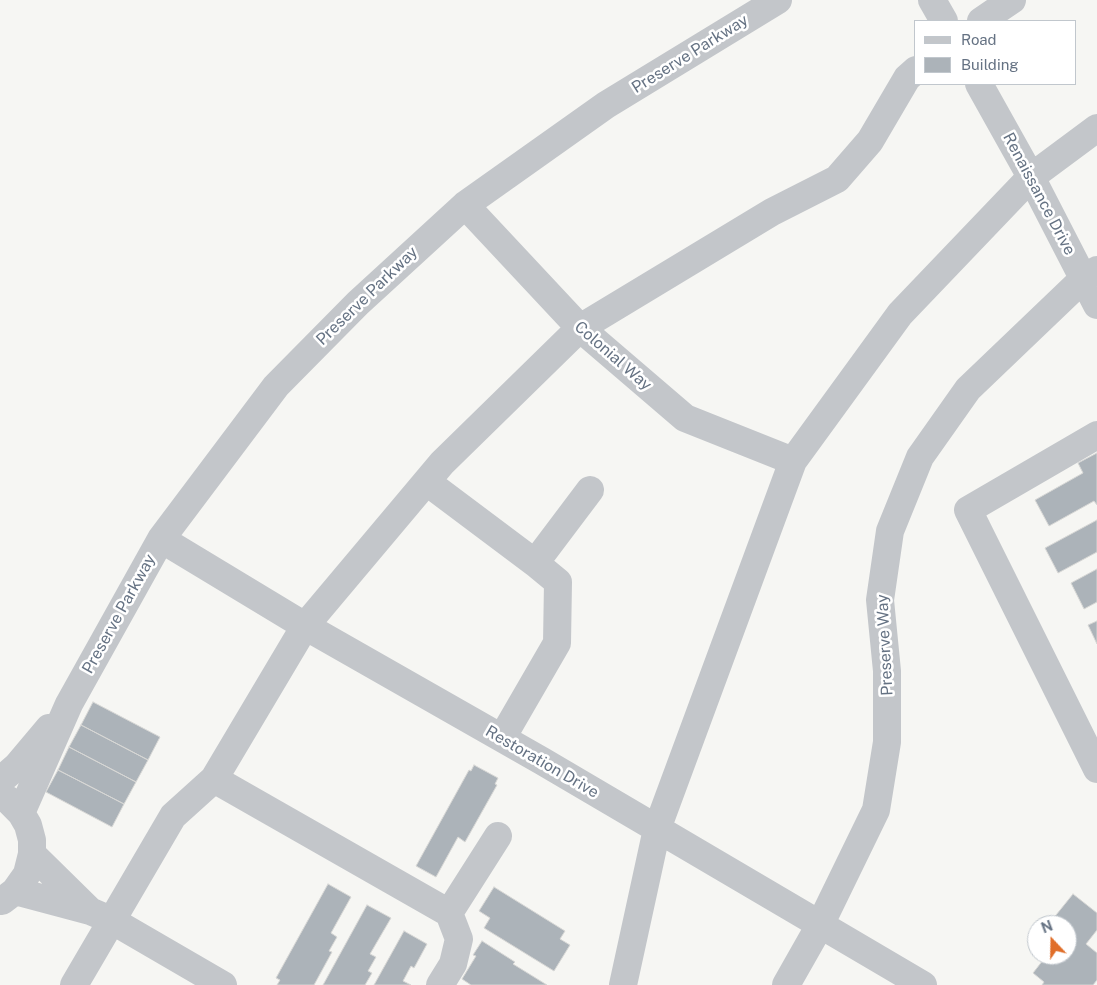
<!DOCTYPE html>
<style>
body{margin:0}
#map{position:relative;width:1097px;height:985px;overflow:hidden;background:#f6f6f3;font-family:"Public Sans",sans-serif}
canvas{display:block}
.legend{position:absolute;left:914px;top:20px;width:162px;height:65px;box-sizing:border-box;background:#fff;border:1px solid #c1c7cd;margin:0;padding:6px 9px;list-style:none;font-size:15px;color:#657283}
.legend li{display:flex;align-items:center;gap:10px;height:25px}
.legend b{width:25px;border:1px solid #c1c7cd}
.north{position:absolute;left:1027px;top:915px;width:50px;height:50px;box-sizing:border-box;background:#fff;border:1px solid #c1c7cd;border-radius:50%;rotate:339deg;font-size:14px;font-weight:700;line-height:20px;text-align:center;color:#657283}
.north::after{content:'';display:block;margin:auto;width:18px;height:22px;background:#e06e29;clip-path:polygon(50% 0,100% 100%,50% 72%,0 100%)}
</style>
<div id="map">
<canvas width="1097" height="985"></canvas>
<ul class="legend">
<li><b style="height:6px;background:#c3c6ca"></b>Road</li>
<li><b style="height:14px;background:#acb3b9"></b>Building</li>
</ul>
<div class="north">N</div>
</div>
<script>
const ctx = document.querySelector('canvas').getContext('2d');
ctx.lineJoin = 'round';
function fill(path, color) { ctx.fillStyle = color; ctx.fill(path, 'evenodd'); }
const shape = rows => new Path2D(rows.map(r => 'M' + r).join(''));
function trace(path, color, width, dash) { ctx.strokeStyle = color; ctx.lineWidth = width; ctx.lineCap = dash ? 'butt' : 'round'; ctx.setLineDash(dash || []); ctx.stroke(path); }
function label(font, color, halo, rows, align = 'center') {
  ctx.font = font + ' "Public Sans",sans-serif'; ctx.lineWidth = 5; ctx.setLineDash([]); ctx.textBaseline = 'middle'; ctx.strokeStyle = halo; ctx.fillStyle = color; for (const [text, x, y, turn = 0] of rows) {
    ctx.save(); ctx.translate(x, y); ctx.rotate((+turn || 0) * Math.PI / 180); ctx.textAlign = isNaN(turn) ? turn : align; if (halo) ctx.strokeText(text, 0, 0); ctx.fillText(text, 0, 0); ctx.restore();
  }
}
const building = shape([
 [1097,453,1097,505,1094,501,1049,526,1035,500,1083,473,1078,463,1097,453],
 [1097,520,1097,552,1058,573,1045,548,1097,520],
 [1097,569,1097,602,1084,609,1071,583,1097,569],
 [1097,621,1097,644,1088,625,1097,621],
 [93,702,160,737,148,760,81,725,93,702],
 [81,725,148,760,136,782,69,747,81,725],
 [69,747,136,782,124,804,58,770,69,747],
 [474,765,498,778,495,784,497,785,465,842,458,837,436,877,416,866,469,770,471,771,474,765],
 [58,770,124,804,112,827,46,792,58,770],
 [328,884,351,897,331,933,337,937,329,951,332,952,314,985,277,985,280,980,276,978,328,884],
 [494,887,565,931,560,939,570,945,554,971,484,928,490,918,479,911,494,887],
 [1073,894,1097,913,1097,930,1086,944,1097,953,1097,980,1093,985,1042,985,1044,982,1033,973,1047,955,1067,955,1067,925,1058,925,1052,920,1073,894],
 [367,905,391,918,370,954,376,957,368,971,372,973,365,985,323,985,367,905],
 [404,931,427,944,414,968,411,966,403,981,411,985,374,985,404,931],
 [482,941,515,962,513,964,547,985,471,985,462,979,476,956,473,955,482,941]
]);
fill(building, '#acb3b9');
trace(building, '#d7d7d5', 1);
trace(shape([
 [932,0,944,21],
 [981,21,1012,0],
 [979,84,1031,177,1097,305],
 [465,205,580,328,685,418,793,461],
 [1097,435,968,510,1097,769],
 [427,482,535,563,558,582,557,643,502,738],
 [161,539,305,626,542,761,923,985],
 [535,563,590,490],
 [214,779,449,913,459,939,453,964,440,985],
 [0,781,17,766,49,728],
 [0,795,7,799,21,813,28,825,32,840,32,854,27,874,15,891,2,901],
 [21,813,69,704,161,539,276,386,358,303,465,205,606,105,778,0],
 [32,854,89,910],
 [15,891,90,911,111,920,223,985],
 [449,913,498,836],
 [74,985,173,816,214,779,305,626,442,463,580,328,772,212,837,179,870,141,907,78,916,70],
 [623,985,657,829,793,461,900,314,1031,177,1097,128],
 [786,985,820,925,876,810,887,742,887,671,880,600,890,531,920,457,968,389,1083,279,1097,270]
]), '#c3c6ca', 28);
label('16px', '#657283', '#fff', [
 ["Preserve Parkway",690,54,-32],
 ["Renaissance Drive",1039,194,62],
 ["Preserve Parkway",367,296,-44],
 ["Colonial Way",613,356,41],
 ["Preserve Parkway",119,614,-61],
 ["Preserve Way",885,645,-93],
 ["Restoration Drive",542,762,30]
]);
</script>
